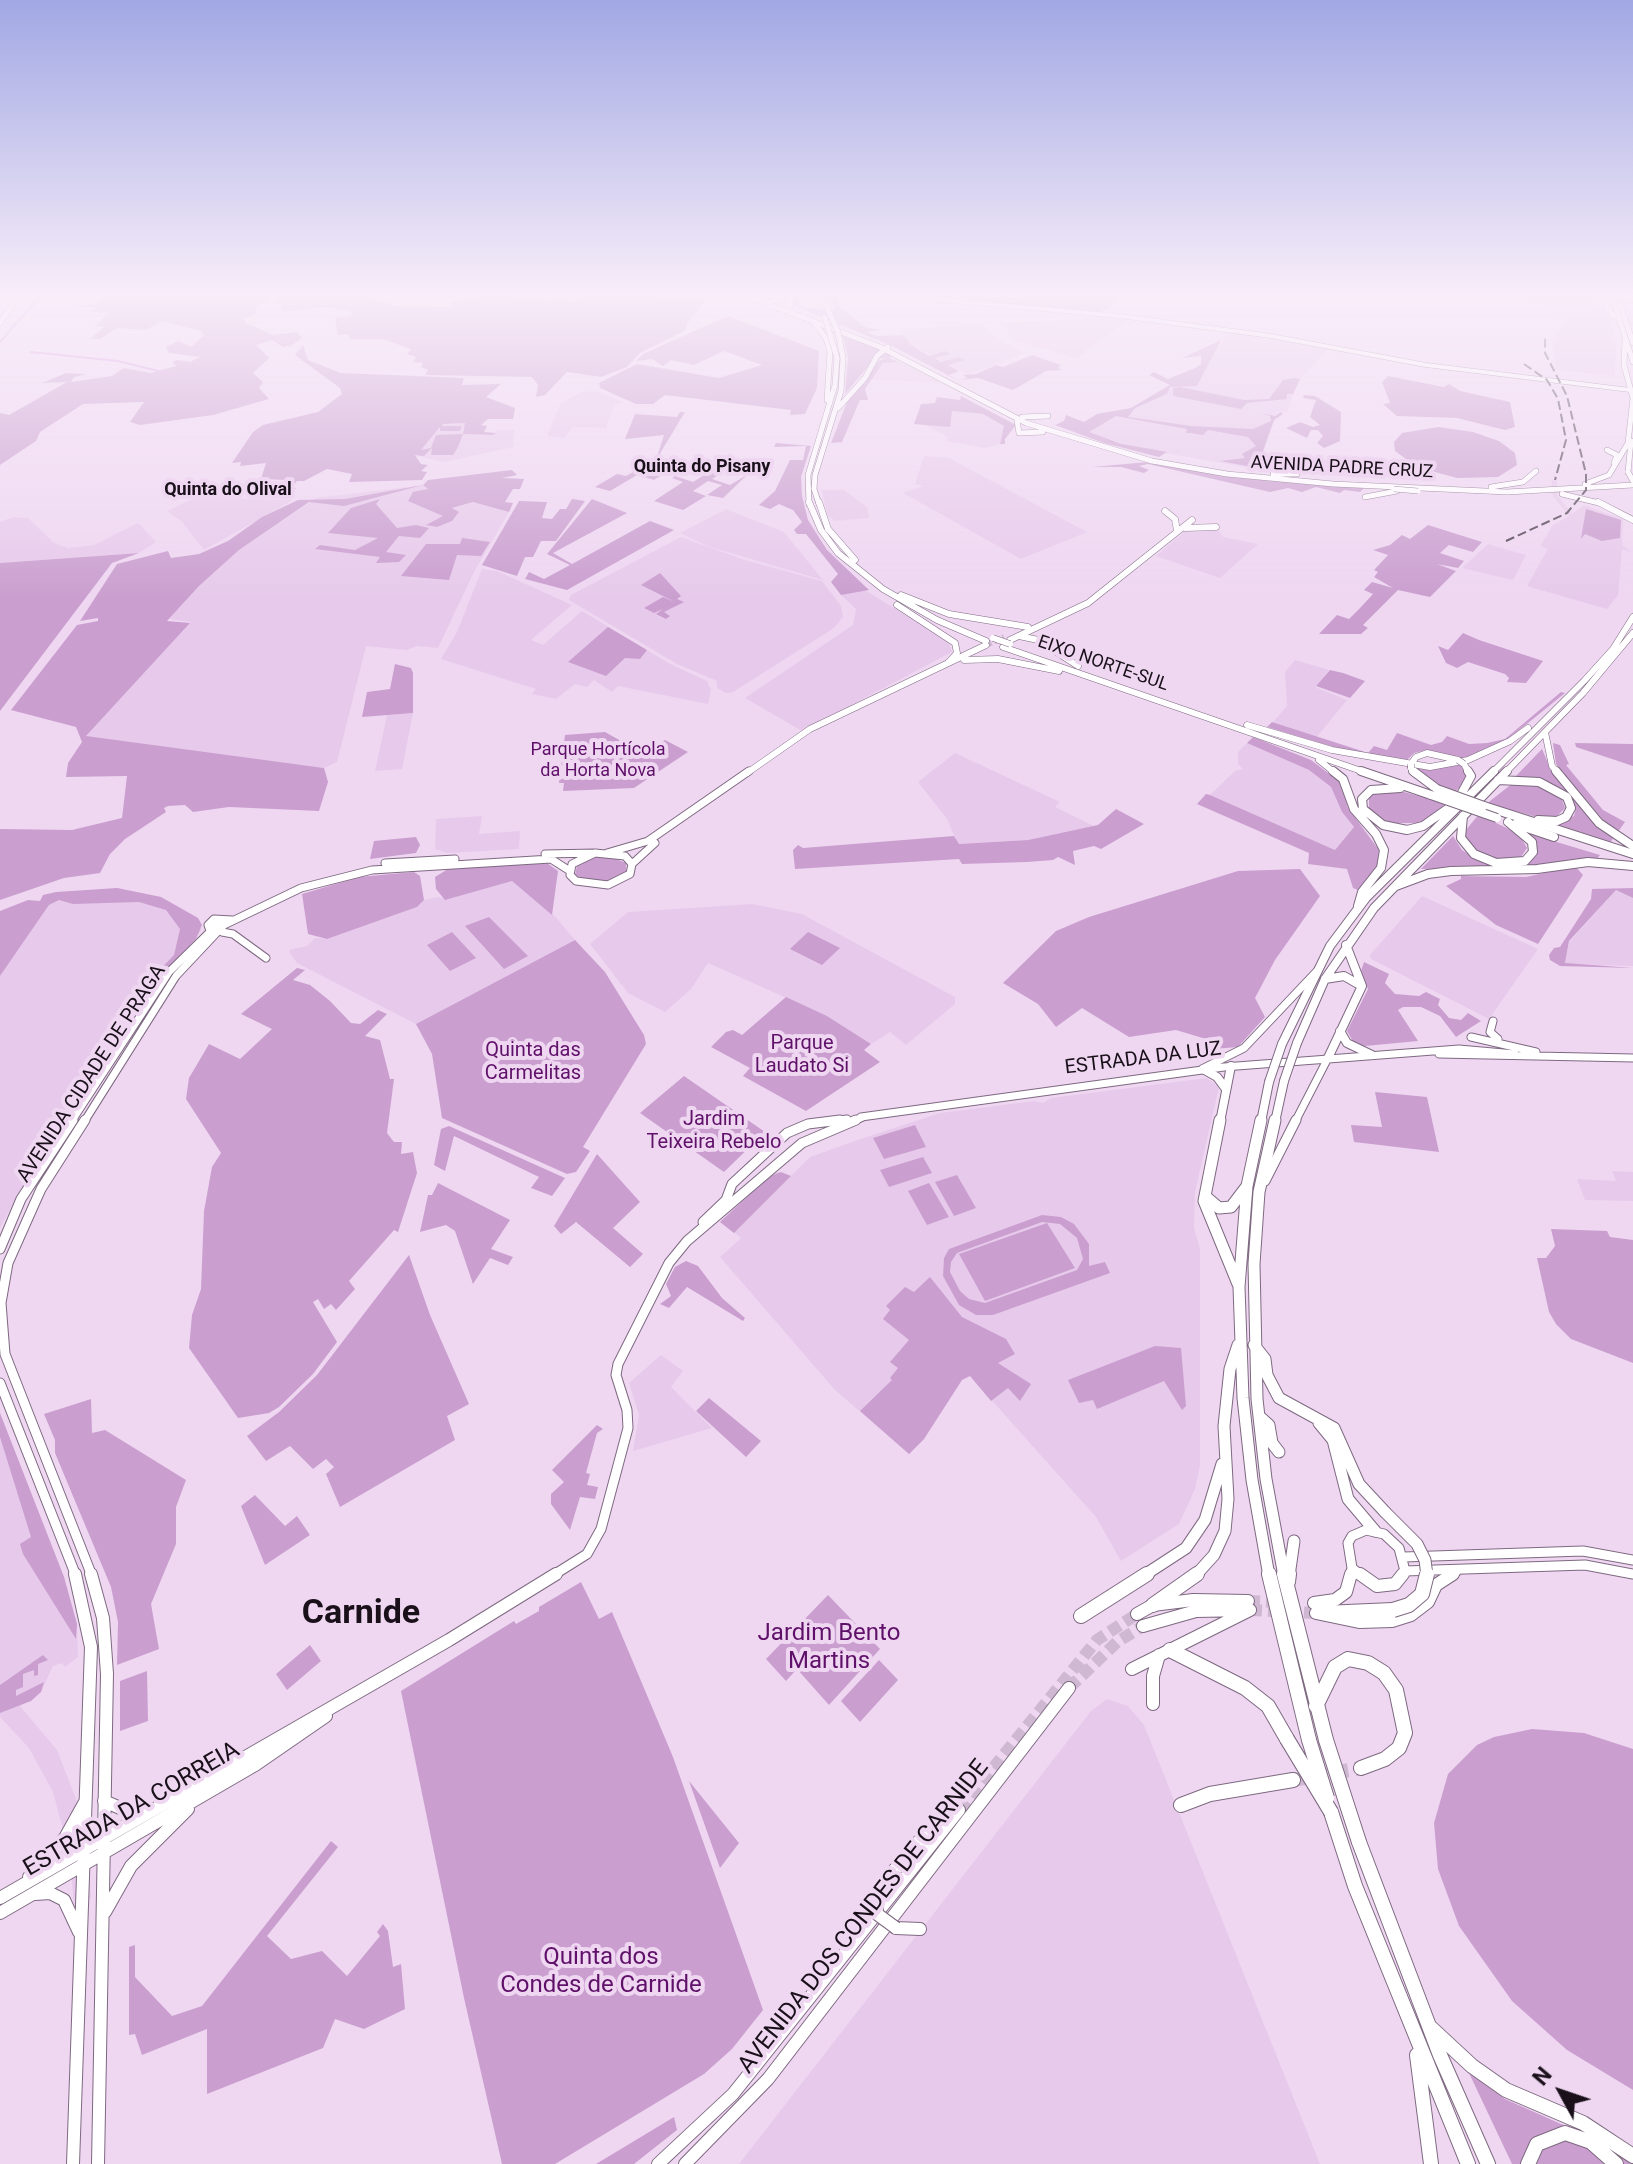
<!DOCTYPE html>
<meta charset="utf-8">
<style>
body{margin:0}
#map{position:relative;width:1633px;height:2164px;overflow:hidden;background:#efd7f2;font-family:Roboto,sans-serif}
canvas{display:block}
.north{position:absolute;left:1521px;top:2052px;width:80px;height:80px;-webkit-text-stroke:6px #efd7f2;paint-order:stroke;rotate:310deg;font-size:22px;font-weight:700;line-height:32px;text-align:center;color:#19101a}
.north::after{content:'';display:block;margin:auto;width:28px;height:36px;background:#19101a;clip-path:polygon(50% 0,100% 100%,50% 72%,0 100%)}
</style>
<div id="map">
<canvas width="1633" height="2164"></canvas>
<div class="north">N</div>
</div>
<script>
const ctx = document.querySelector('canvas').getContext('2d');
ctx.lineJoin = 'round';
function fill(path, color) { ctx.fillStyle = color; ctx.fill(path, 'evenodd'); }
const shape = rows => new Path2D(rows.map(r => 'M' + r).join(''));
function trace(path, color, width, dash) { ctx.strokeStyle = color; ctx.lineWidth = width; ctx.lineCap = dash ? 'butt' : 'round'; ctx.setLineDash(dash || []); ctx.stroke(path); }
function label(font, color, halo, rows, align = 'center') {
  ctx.font = font + ' Roboto,sans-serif'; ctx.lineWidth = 8; ctx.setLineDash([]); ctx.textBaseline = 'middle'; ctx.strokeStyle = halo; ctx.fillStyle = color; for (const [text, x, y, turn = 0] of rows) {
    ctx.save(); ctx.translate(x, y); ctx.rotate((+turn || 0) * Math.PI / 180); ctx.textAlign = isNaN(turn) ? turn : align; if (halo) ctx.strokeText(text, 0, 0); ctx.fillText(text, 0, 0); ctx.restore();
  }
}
fill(shape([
 [1505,296,1591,296,1611,322,1616,343,1615,376,1556,370,1552,342,1558,330,1568,322,1554,317,1548,304],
 [1090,315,1130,319,1076,358,1013,340,1000,323,1085,319],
 [981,324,1000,340,1025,353,968,375,911,345,901,330],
 [1235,333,1328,349,1298,382,1287,412,1277,412,1257,469,1136,448,1088,432,1170,385,1164,382,1206,365,1227,335],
 [890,361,900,363,940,382,871,380,883,363],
 [597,391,623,402,614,405,606,428,573,427,564,438,547,436,561,403,581,392],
 [930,409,983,414,1005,427,1000,444,985,448,946,441,948,437,925,425],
 [465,423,464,434,493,435,496,430,514,430,513,447,444,462,416,456,443,424],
 [924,456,949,458,1087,532,1021,559,903,493,923,486,915,484],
 [1302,458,1353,461,1365,468,1367,478,1301,473,1291,469,1290,461],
 [1551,480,1557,481,1558,496,1572,514,1584,505,1623,519,1622,545,1633,553,1622,549,1618,595,1607,609,1527,586,1548,549,1540,546,1553,525,1569,516,1553,496],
 [423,485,451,509,473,502,509,512,474,572,438,648,417,646,407,650,366,646,337,762,324,768,85,737,191,622,169,619,199,586,239,550,316,498],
 [822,490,844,490,867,507,869,518,835,521,827,515],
 [203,494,244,499,293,500,204,550,182,522,167,511],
 [726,509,784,532,823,580,710,547,680,533],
 [13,517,28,518,54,543,68,548,94,545,138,523,156,542,139,553,0,563,0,522],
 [1208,528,1219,531,1223,537,1258,544,1220,578,1156,556,1186,530],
 [681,537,745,560,822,581,841,606,843,617,834,628,733,692,726,693,717,688,717,681,677,664,569,600,571,595],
 [1488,544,1526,555,1513,580,1462,568],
 [482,569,497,571,572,605,531,640,543,645,582,611,672,665,707,681,711,690,708,704,618,686,612,692,594,680,587,687,575,684,556,699,532,694,536,689,441,659,457,632],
 [863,589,948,641,952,652,802,731,745,698,853,625,856,609,841,595],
 [1295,660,1329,670,1315,687,1347,700,1316,738,1273,722,1287,706,1285,672],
 [413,713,402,769,375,771,387,715],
 [1247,743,1309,770,1331,787,1342,812,1354,827,1335,850,1210,795,1235,771,1243,769,1238,764,1238,752],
 [955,753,1060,802,1055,807,1094,826,1028,840,958,844,947,819,918,782],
 [482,816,479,834,520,831,519,849,447,853,435,849,436,819],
 [508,880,517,882,553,914,575,940,416,1024,297,963,290,953,289,950,307,946,315,938,327,939,417,907,424,900,438,897,448,899],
 [117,888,161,897,198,918,201,931,152,987,23,1186,0,1228,0,976,49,905,69,894],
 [1616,890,1633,898,1633,966,1565,964,1569,942],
 [1422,896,1538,949,1489,1019,1371,959,1370,955],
 [752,904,802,914,955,997,955,1004,906,1045,890,1032,871,1044,827,1016,708,963,691,989,665,1012,628,993,590,944,628,912],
 [1207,1078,1219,1087,1195,1192,1194,1228,1200,1249,1200,1466,1195,1489,1179,1524,1121,1561,1096,1517,970,1376,962,1380,924,1439,909,1454,835,1390,720,1257,741,1238,720,1222,754,1189,777,1172,791,1176,810,1157,855,1141,940,1113,1034,1101,1043,1103,1051,1098],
 [1612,1171,1633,1172,1633,1201,1585,1200,1577,1179,1616,1181],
 [661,1355,683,1371,671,1387,712,1428,633,1451,639,1415,629,1383],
 [0,1413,64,1577,77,1624,78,1657,65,1667,62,1663,53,1666,41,1692,20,1706,57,1750,83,1817,91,1898,74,1905,69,1852,53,1792,29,1748,0,1717],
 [1107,1699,1128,1706,1144,1725,1320,2164,739,2164,1091,1711]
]), '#e7caeb');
fill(shape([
 [105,296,276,296,257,306,255,314,244,319,246,323,273,335,297,332,302,338,288,348,290,345,283,347,272,340,256,345,269,358,253,373,263,382,259,388,269,399,213,415,140,425,130,422,144,402,83,404,40,432,36,441,0,465,0,413,9,415,67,382,42,383,66,373,87,374,74,377,71,382,112,376,124,368,151,373,176,366,172,362,178,360,190,362,200,357,169,353,166,347,178,341,191,347,204,335,201,331,163,321,145,330,117,328,100,339,90,339,104,327,95,326,109,313,91,312,96,307,71,307,94,304],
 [286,296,367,296,395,306,435,307,451,307,452,301,490,296,551,300,556,298,574,301,582,296,707,299,687,323,686,330,640,353,627,367,601,377,567,372,545,395,536,397,538,385,532,377,425,375,428,370,421,367,423,363,413,362,416,357,407,354,411,349,383,339,350,339,348,334,338,335,335,318,352,316,351,312,328,307,285,312,280,309,282,304,272,301],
 [794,296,801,297,797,304,807,308,834,310,832,298,819,297,837,297,840,307,865,327,880,330,866,332,876,336,904,335,911,345,929,356,945,351,951,354,935,358,941,362,958,357,965,360,948,365,959,371,949,375,961,382,892,346,792,305],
 [1117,296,1109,309,1098,312,964,301,966,298,962,297],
 [728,316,819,351,817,388,805,414,790,415,791,410,665,395,653,404,636,404,600,388,599,383,637,364,719,378,762,365,724,351,694,365,671,360,663,366,652,359,636,361,643,354],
 [842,332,882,350,845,394,848,358],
 [1221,340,1197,386,1170,387,1167,394,1135,408,1128,417,1191,426,1253,429,1271,421,1270,416,1261,413,1275,416,1281,412,1283,414,1274,420,1257,468,1220,461,1245,458,1242,454,1256,446,1248,437,1208,430,1203,435,1191,433,1186,433,1187,429,1116,416,1089,432,1122,444,1167,452,1159,457,1104,443,1055,425,1064,421,1066,415,1084,422,1097,414,1131,408,1170,385,1149,375,1154,372,1168,379,1195,368,1201,364,1201,356,1182,358],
 [303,345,308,360,341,373,464,378,462,385,501,384,486,397,515,408,513,419,488,419,481,425,487,426,484,432,496,433,493,435,463,434,465,423,443,424,442,426,462,426,460,431,440,431,440,427,421,450,431,448,436,435,463,434,458,447,453,455,431,455,432,448,424,456,415,455,421,464,428,465,421,471,427,472,422,480,349,482,352,474,327,469,304,481,297,481,293,486,296,489,279,489,287,480,261,479,266,463,240,466,241,462,232,463,253,432,263,425,318,412,342,394,340,388,295,355],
 [885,352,892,355,889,358,924,373,897,362,883,363,865,389,868,400,860,400,842,442,831,443,847,402,878,361,887,358,878,359],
 [1032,355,1061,365,1058,368,1063,370,1046,371,1013,390,978,378,960,380,967,378,963,375,976,374,996,365,1003,367],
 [1388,376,1444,387,1449,384,1460,391,1510,402,1515,427,1505,430,1457,418,1397,416,1383,404,1390,403,1382,382],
 [1294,378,1300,379,1293,394,1287,394,1287,399,1247,403,1241,409,1173,396,1173,388,1180,387,1244,400,1269,399,1283,380],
 [1304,395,1315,396,1341,412,1340,441,1324,448,1317,443,1323,436,1318,430,1311,430,1307,438,1286,428,1300,422,1313,427,1320,425,1310,417,1316,400,1303,398],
 [961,396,1016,425,1005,439,1005,444,1000,444,1004,426,983,414,952,411,950,427,914,424,921,404,935,403,937,397,960,400],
 [680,412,685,412,656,460,664,435,625,439,635,414,677,417],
 [1438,427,1473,432,1499,441,1515,453,1517,465,1498,477,1457,478,1417,467,1395,451,1394,442,1402,433],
 [776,443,811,446,801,477,802,496,808,520,827,550,869,590,841,595,831,582,838,574,806,534,797,534,794,530,802,522,793,510,779,504,770,509,759,505,775,491,790,460,803,460,806,446,774,447],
 [1148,462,1266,480,1364,488,1360,492,1344,490,1340,493,1316,487,1302,492,1288,488,1270,492,1148,464,1139,466,1149,470,1144,473,1121,467,1092,467],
 [645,465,673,468,654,480,637,475,610,491,595,487,617,474,626,476],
 [512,470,517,475,502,478,524,479,520,489,513,489,505,502,513,503,509,512,473,502,452,508,459,512,452,521,437,527,426,525,443,516,408,501,413,492,428,489,423,485,344,506,309,502,239,550,199,586,167,621,190,623,86,736,324,768,328,782,319,811,229,807,193,812,185,805,168,806,164,808,166,812,125,839,110,854,100,873,64,878,0,900,0,829,72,830,122,818,127,776,66,777,68,763,82,742,76,727,11,710,77,625,98,621,98,618,80,621,117,564,168,551,171,558,199,554,228,541,262,517,298,500,345,499,423,485,428,480],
 [709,472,722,473,712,479,730,485,747,475,723,498,707,495,722,485,708,481,693,491,706,496,683,510,654,501,683,482,672,478,675,476,693,482],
 [380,499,376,504,397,528,416,525,429,528,420,538,399,536,386,552,406,555,399,562,376,563,380,557,315,549,320,545,355,550,378,538,328,533,351,508],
 [572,499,585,501,556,541,541,541,533,557,525,557,517,576,482,565,519,501,547,502,542,518,552,519,560,509,566,509],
 [592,499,627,513,553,553,572,564,650,521,674,530,567,590,525,579,529,572,544,579,570,565,547,554],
 [1586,509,1621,520,1620,538,1602,541,1585,534,1581,539],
 [1428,525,1482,542,1473,552,1449,545,1440,553,1464,561,1458,568,1437,564,1456,571,1430,597,1398,590,1363,625,1368,628,1361,634,1319,634,1337,615,1349,619,1361,607,1373,594,1364,590,1372,582,1393,588,1374,577,1378,572,1374,570,1388,555,1373,550,1390,545,1402,535,1410,539],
 [462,538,490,542,481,556,457,555,449,580,401,576,426,544,460,544],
 [139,553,112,563,0,711,0,563],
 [660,573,681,596,677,599,684,602,664,612,670,616,666,619,656,614,663,609,654,613,644,608,663,597,675,602,641,585],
 [608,627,647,650,640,659,625,658,606,676,568,662],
 [1463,633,1479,640,1543,661,1526,683,1507,682,1509,678,1505,674,1468,662,1457,668,1446,663,1438,646,1448,650],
 [395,664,411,668,413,673,413,713,362,717,367,692,390,689],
 [1330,670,1343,673,1365,681,1350,698,1316,686],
 [1561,692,1565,693,1507,740,1464,759,1426,750,1414,753,1407,760,1336,748,1267,727,1272,722,1368,753,1374,746,1387,750,1397,733,1431,745,1442,742,1447,736,1469,744,1487,743,1505,739],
 [605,732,644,754,665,740,688,752,634,788,563,791,564,783,559,783,565,735],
 [1253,737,1311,760,1340,782,1348,808,1379,850,1377,869,1358,890,1353,888,1347,869,1308,864,1309,853,1197,804,1206,794,1210,795,1335,850,1354,827,1342,812,1331,787,1309,770,1247,743],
 [1553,743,1560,745,1569,764,1566,765,1603,810,1625,822,1610,843,1550,825,1574,816,1576,808,1571,797,1548,782,1515,777,1542,749,1551,770,1590,818,1611,836,1614,833,1556,764],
 [1575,743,1633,744,1633,766,1576,747],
 [1461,765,1467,773,1466,780,1443,806,1420,823,1389,823,1369,808,1369,798,1376,792,1397,790,1429,799,1442,787,1429,781,1415,768],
 [1513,783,1532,783,1561,797,1565,808,1557,816,1540,818,1504,808,1492,821,1519,834,1527,848,1521,857,1496,860,1476,852,1465,839,1465,831,1490,801],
 [1116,809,1144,824,1101,849,1094,846,1073,851,1075,865,1058,857,1053,860,1027,862,962,864,959,859,795,869,793,850,798,845,803,848,954,836,959,844,1028,840,1098,825],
 [1530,834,1600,855,1597,859,1517,868,1421,869,1453,836,1462,850,1476,859,1500,867,1522,867,1537,855,1536,844],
 [416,837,420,845,416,853,370,859,374,841],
 [609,856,626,863,626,873,611,881,591,882,575,875,577,865,593,857],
 [547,863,558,871,552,915,512,881,445,900,436,889,435,877,448,869],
 [1575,866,1583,875,1538,944,1496,925,1446,886,1461,879,1461,876,1526,877],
 [1300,869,1320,896,1275,960,1255,998,1265,1017,1238,1047,1213,1049,1206,1039,1176,1030,1129,1037,1082,1008,1056,1027,1038,1004,1003,983,1056,931,1089,917,1238,871],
 [414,872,420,876,424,900,417,907,327,939,308,934,302,894,359,877],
 [117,888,161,897,198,918,202,925,196,939,163,973,144,1000,150,980,174,955,180,929,166,910,139,902,73,904,59,900,49,905,0,976,0,911,28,900,40,901,43,895,56,892],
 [1633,888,1633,898,1616,890,1569,941,1565,963,1633,968,1560,966,1550,960,1549,955,1554,948,1560,947,1591,899,1592,889],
 [489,917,528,956,504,969,465,926],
 [452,932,476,958,450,971,427,945],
 [808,932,840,948,822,965,790,949],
 [575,940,605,972,644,1035,646,1044,583,1147,590,1151,576,1172,567,1174,442,1118,432,1054,416,1024],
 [1364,962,1389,974,1385,983,1395,994,1419,996,1426,992,1440,999,1438,1005,1449,1018,1461,1020,1468,1013,1481,1021,1456,1037,1440,1016,1421,1007,1403,1007,1398,1010,1418,1041,1365,1046,1354,1043,1347,1031,1368,989,1361,971],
 [297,968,305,970,293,980,310,985,330,1001,351,1023,360,1024,378,1010,387,1014,365,1036,380,1040,390,1079,394,1079,387,1133,394,1142,402,1142,401,1154,413,1152,417,1173,398,1232,394,1230,349,1281,355,1289,336,1310,331,1304,324,1309,318,1299,313,1302,337,1342,313,1374,279,1407,269,1413,238,1418,189,1348,192,1315,201,1289,204,1211,212,1167,221,1153,186,1099,189,1078,209,1044,240,1059,272,1029,241,1014],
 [786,997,827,1016,871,1044,864,1050,880,1062,806,1111,743,1076,750,1068,711,1047,726,1032,733,1030,742,1035],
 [684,1076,765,1132,724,1172,640,1113],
 [1375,1092,1427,1097,1439,1152,1354,1142,1351,1125,1382,1127],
 [915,1125,926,1147,884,1159,873,1138],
 [449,1126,565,1178,552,1196,531,1188,539,1177,454,1136,445,1171,434,1165,441,1129],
 [597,1154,640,1202,613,1228,643,1254,630,1267,576,1222,561,1234,554,1226],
 [923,1157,932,1173,889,1187,880,1170],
 [781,1172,791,1176,734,1233,720,1222,770,1176],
 [957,1175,976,1208,954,1216,935,1182],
 [438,1183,510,1220,491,1249,513,1257,508,1265,490,1258,473,1284,455,1231,446,1225,420,1232,428,1195,432,1195],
 [929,1183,949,1217,927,1225,908,1191],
 [1042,1215,1061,1217,1074,1224,1089,1244,1089,1266,1105,1262,1110,1273,993,1315,976,1315,959,1305,943,1276,944,1258,949,1249],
 [1042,1222,1060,1224,1077,1238,1083,1259,1077,1270,985,1303,969,1299,960,1291,950,1272,951,1262,957,1253],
 [1047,1223,1075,1268,985,1301,959,1254],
 [1551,1229,1607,1231,1610,1237,1633,1240,1633,1363,1571,1339,1556,1324,1549,1312,1537,1258,1546,1258,1555,1246],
 [409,1255,430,1315,469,1404,447,1416,455,1440,340,1507,326,1474,334,1467,326,1459,313,1469,290,1446,266,1461,247,1436,279,1412,317,1375],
 [686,1261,698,1266,722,1298,745,1318,743,1321,687,1287,669,1308,660,1304,671,1296,666,1284,675,1267],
 [930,1277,962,1317,1006,1339,1015,1354,998,1363,1031,1384,1020,1401,1008,1388,991,1401,970,1376,962,1380,924,1439,909,1454,860,1411,892,1380,890,1378,898,1368,890,1362,909,1340,883,1319,890,1310,886,1306,905,1287,914,1292],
 [1155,1346,1181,1348,1186,1406,1182,1410,1164,1381,1097,1409,1093,1400,1079,1403,1068,1380],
 [709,1398,761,1441,746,1457,696,1411],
 [91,1399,92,1433,105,1430,186,1480,176,1507,176,1544,151,1604,159,1649,117,1665,118,1622,111,1587,55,1453,55,1440,44,1414],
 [0,1413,64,1577,77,1624,76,1639,23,1554,20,1544,31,1537,0,1437],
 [597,1425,603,1429,597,1433,586,1473,590,1474,587,1485,598,1487,595,1499,580,1497,570,1530,551,1504,551,1494,564,1482,552,1470],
 [255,1495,285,1526,297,1516,310,1535,265,1565,241,1506],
 [581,1582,599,1619,612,1612,673,1757,763,2010,732,2049,704,2074,555,2164,502,2164,464,1998,401,1691,514,1621,516,1624,539,1611,539,1607],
 [828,1595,880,1649,829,1705,797,1669,786,1681,766,1659],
 [310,1645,321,1661,287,1690,276,1674],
 [43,1655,48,1660,38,1664,38,1675,34,1676,34,1670,23,1674,23,1687,16,1690,16,1696,44,1682,41,1692,31,1701,0,1713,0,1685],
 [879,1660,898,1680,860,1722,841,1701],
 [147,1671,148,1721,120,1731,120,1681],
 [1532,1729,1584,1733,1633,1749,1633,2090,1567,2050,1512,2001,1459,1926,1438,1869,1434,1823,1448,1774,1477,1745,1494,1737],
 [689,1781,739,1843,720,1868],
 [331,1841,338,1847,267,1936,291,1959,322,1951,347,1976,380,1936,377,1932,383,1924,388,1931,393,1967,401,1964,405,2009,364,2029,335,2019,323,2048,207,2094,207,2029,142,2055,135,2034,129,2035,129,1947,135,1945,135,1977,172,2016,202,2006],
 [1469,2073,1505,2099,1597,2140,1633,2164,1512,2164],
 [674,2117,677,2130,634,2164,596,2164]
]), '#ca9fcf');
trace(shape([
 [0,342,40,296],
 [31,352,118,361,178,376]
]), '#d796df', 2);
trace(shape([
 [986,645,1004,637]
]), '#cfb9d2', 6, [6, 3]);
trace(shape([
 [1248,1601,1277,1602],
 [1250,1610,1316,1613],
 [1069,1688,1117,1642,1143,1626],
 [959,1810,1097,1640,1137,1614]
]), '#cfb9d2', 12, [12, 6]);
trace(shape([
 [1293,1780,1361,1768]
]), '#cfb9d2', 14, [14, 7]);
const secondaryFar4 = shape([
 [768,296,783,297],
 [899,296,1120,316,1271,336,1426,365,1630,390],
 [764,304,789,296]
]);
const secondaryFar3 = shape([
 [1165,511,1175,519,1177,531],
 [1185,528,1216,527],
 [1010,640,1088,603,1192,520],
 [747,773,810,729,986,645]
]);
const secondaryFar2 = shape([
 [595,853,625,856,632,864,630,874,608,885,576,881,570,875,572,864,595,853],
 [607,853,648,841,749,771],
 [545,854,595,853],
 [385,863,455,859],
 [632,864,655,843],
 [210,931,208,925,214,919,232,920],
 [222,932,233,934,266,958],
 [1493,1021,1490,1032,1498,1039],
 [1471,1037,1536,1052],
 [1439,1054,1633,1058],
 [1204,1068,1244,1048,1316,972],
 [861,1117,1224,1067,1459,1049,1515,1054],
 [71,1122,169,972,219,923],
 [84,1122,176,976,224,925,301,888,372,870,551,859,570,871],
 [824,1122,847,1119],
 [851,1122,863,1117],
 [1295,1122,1328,1058]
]);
const secondaryFar1 = shape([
 [85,1120,41,1189,8,1263,1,1303,5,1354,92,1576],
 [1265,1181,1296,1120],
 [703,1222,726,1200,732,1184,787,1133,808,1124,840,1120],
 [0,1249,21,1199,73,1120],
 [0,1383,76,1576],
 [1404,1557,1583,1551,1633,1560],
 [1405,1571,1585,1565,1633,1574],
 [552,1576,587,1554,601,1529,628,1428,627,1410,616,1375,618,1364,669,1263,687,1241,802,1143,856,1120],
 [1350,1576,1352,1568],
 [1362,1576,1352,1568,1348,1543,1352,1536,1366,1530,1384,1534,1399,1548,1405,1571,1402,1576],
 [1450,1576,1458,1570]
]);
const secondary = shape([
 [91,1574,103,1618,107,1674,98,2164],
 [1360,1574,1377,1586,1395,1584,1403,1574],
 [1314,1603,1335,1600,1346,1592,1351,1574],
 [1316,1613,1359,1622,1392,1621,1411,1615,1428,1602,1436,1585,1453,1574],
 [1137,1614,1153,1605,1193,1600,1248,1601],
 [1143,1626,1196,1611,1248,1610],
 [1132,1669,1250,1610],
 [1153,1704,1153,1676,1159,1655],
 [104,1801,127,1811,145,1810],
 [29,1877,65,1838,85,1802],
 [880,1887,935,1822,955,1812],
 [35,1894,50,1893,64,1900,79,1932],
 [0,1898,449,1640,556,1574],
 [105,1912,131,1866,188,1809],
 [0,1913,255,1765,326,1716],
 [896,1928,920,1929],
 [73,2164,91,1647,75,1574],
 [658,2164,733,2094,959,1810],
 [685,2164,768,2079,1069,1688]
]);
const trunkFar4 = shape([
 [747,296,880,347,1026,423,1152,461,1227,474,1333,484,1507,492,1633,485],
 [1599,296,1614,317],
 [1612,296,1633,362],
 [1624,296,1633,300],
 [1620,304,1633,343],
 [790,307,791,296],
 [813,321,826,338,830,352,827,400],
 [0,323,18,296],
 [838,408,865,378,877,356,888,347],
 [1022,417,1048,416],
 [1017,420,1019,433,1043,432],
 [1607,450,1617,455,1614,463],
 [1628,472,1631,441],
 [1273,474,1297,474],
 [1585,484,1609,475,1628,443,1633,398,1624,365,1625,339],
 [1491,487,1523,482,1536,471],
 [1562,494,1603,504],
 [1365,497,1397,491],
 [809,504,808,475,835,385,837,358],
 [819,504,814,489,815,475,841,391,843,358]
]);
const trunkFar3 = shape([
 [809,502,821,530,838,553,883,589,937,620,986,641],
 [819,502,828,529,855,560],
 [1598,502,1633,520],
 [901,595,949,614,1028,627],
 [897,605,955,643,957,653,949,662],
 [1019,636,1038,640,1078,666],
 [1003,647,1367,773],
 [964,660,998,659,1059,671],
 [1247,725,1332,750,1430,767,1468,760,1510,741,1528,728],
 [1545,732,1552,766,1558,773],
 [1319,760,1335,773],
 [1411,764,1416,757,1427,753,1458,760],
 [1464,764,1469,773],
 [1411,768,1414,773],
 [1492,773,1584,681,1613,649,1633,617],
 [1505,773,1583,693,1633,633]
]);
const trunkFar2 = shape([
 [1333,771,1343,779,1354,809,1376,834,1384,850,1381,868,1362,892,1358,906],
 [1361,771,1431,795],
 [1413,771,1437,789],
 [1556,771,1599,823,1633,846],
 [1498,780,1539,782,1567,797,1571,808,1566,817,1557,821,1538,820],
 [1400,788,1371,790,1362,799,1363,809,1383,825,1407,830,1423,826,1450,807],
 [1457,802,1471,776,1468,771],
 [1484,806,1633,854],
 [1463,816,1461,838,1474,854,1496,863,1525,861,1533,852,1532,842,1508,822],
 [1515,824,1554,837],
 [1396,886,1428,874,1451,871,1537,869,1588,862,1633,866],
 [1325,979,1344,976,1358,984],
 [1340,1031,1347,1043,1372,1055],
 [1297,1043,1325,979,1374,908,1507,771],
 [1282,1044,1330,946,1366,898,1494,771],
 [1328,1058,1362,986,1346,945],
 [1203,1069,1217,1077,1226,1089],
 [1220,1122,1231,1066],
 [1261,1122,1269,1082],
 [1275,1122,1284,1081]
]);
const trunkFar1 = shape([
 [1220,1120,1204,1201,1238,1284],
 [1261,1120,1247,1186,1239,1287,1243,1398,1252,1480,1269,1576],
 [1275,1120,1259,1192,1254,1264,1257,1399,1266,1479,1284,1576],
 [1206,1197,1219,1208,1231,1207,1247,1186],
 [1254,1345,1265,1359,1267,1375,1279,1398,1334,1428,1359,1484,1385,1512],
 [1259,1416,1269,1425,1272,1443,1279,1452],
 [1319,1423,1333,1440,1348,1499,1375,1531],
 [1143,1576,1186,1548,1205,1520,1222,1464],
 [1195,1576,1214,1555,1225,1531,1228,1499,1224,1426,1230,1369,1238,1345],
 [1289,1576,1294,1541]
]);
const trunk = shape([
 [1269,1574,1309,1740],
 [1284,1574,1326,1740],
 [1288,1582,1289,1574],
 [1153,1605,1197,1574],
 [1324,1613,1393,1610],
 [1081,1616,1147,1574],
 [1170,1650,1245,1688,1268,1706,1287,1739],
 [1316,1706,1335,1667,1348,1659,1368,1663,1384,1673,1396,1690,1405,1733,1399,1748,1385,1759,1361,1768],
 [1181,1805,1210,1794,1293,1780],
 [1331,1812,1355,1886,1468,2164],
 [1359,1842,1440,2055,1488,2164],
 [1431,2028,1472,2066,1506,2090,1583,2123,1633,2156],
 [1417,2055,1431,2164],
 [1528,2164,1537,2144,1565,2133,1591,2142,1616,2164]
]);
trace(secondaryFar4, '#7e6981', 5);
trace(secondaryFar3, '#7e6981', 7);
trace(secondaryFar2, '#7e6981', 9);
trace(secondaryFar1, '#7e6981', 11);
trace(secondary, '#7e6981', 14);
trace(trunkFar4, '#7e6981', 6);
trace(trunkFar3, '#7e6981', 7);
trace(trunkFar2, '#7e6981', 10);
trace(trunkFar1, '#7e6981', 13);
trace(trunk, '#7e6981', 16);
trace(secondaryFar4, '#fff', 4);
trace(secondaryFar3, '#fff', 6);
trace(secondaryFar2, '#fff', 7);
trace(secondaryFar1, '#fff', 9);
trace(secondary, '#fff', 12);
trace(trunkFar4, '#fff', 5);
trace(trunkFar3, '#fff', 6);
trace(trunkFar2, '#fff', 8);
trace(trunkFar1, '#fff', 11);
trace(trunk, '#fff', 14);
trace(shape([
 [1524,364,1547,380,1558,399,1566,440,1555,480],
 [1506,541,1567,513,1586,490,1586,474,1567,396,1545,353,1545,337]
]), '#524554', 2, [9, 4]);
const secondaryBridge = shape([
 [880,1887,876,1896,877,1914,896,1928]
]);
const trunkBridgeFar4 = shape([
 [822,296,838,332,843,358],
 [825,318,837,358],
 [1628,472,1633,481],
 [1394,489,1418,491]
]);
const trunkBridgeFar3 = shape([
 [993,638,1010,644],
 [1458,760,1464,764],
 [1411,764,1411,768]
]);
const trunkBridgeFar2 = shape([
 [1437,789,1484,806],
 [1431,795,1497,818],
 [1284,1081,1297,1043],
 [1269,1082,1282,1044]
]);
const trunkBridgeFar1 = shape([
 [1385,1512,1417,1544,1425,1560,1427,1576]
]);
const trunkBridge = shape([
 [1393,1610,1409,1605,1422,1594,1427,1574],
 [1287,1739,1331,1812],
 [1309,1740,1327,1798],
 [1326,1740,1359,1842]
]);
trace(secondaryBridge, '#7e6981', 14, []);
trace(trunkBridgeFar4, '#7e6981', 6, []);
trace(trunkBridgeFar3, '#7e6981', 7, []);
trace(trunkBridgeFar2, '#7e6981', 10, []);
trace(trunkBridgeFar1, '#7e6981', 13, []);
trace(trunkBridge, '#7e6981', 16, []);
trace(secondaryBridge, '#fff', 12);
trace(trunkBridgeFar4, '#fff', 5);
trace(trunkBridgeFar3, '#fff', 6);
trace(trunkBridgeFar2, '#fff', 8);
trace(trunkBridgeFar1, '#fff', 11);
trace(trunkBridge, '#fff', 14);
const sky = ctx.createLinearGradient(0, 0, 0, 599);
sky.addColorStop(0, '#a1a8e4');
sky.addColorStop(0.49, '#f8edf9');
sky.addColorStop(1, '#f8edf900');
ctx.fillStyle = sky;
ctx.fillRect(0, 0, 1633, 599);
label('bold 18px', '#19101a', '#efd7f2', [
 ["Quinta do Pisany",702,467],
 ["Quinta do Olival",228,490]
]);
label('18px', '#19101a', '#efd7f2', [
 ["AVENIDA PADRE CRUZ",1342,468,3],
 ["EIXO NORTE-SUL",1103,664,19]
]);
label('18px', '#5f1069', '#efd7f2', [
 ["Parque Hortícola",598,750],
 ["da Horta Nova",598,771]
]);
label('20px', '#5f1069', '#efd7f2', [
 ["Parque",802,1044],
 ["Laudato Si",802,1067],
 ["Quinta das",533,1051],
 ["Carmelitas",533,1074],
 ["Jardim",714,1120],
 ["Teixeira Rebelo",714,1143]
]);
label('20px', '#19101a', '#efd7f2', [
 ["ESTRADA DA LUZ",1143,1059,-7],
 ["AVENIDA CIDADE DE PRAGA",92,1074,-57]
]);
label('24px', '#5f1069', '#efd7f2', [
 ["Jardim Bento",829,1634],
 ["Martins",829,1662],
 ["Quinta dos",601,1958],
 ["Condes de Carnide",601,1986]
]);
label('24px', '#19101a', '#efd7f2', [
 ["ESTRADA DA CORREIA",132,1810,-30],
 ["AVENIDA DOS CONDES DE CARNIDE",864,1917,-52]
]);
label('bold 34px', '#19101a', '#efd7f2', [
 ["Carnide",361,1614]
]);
</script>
